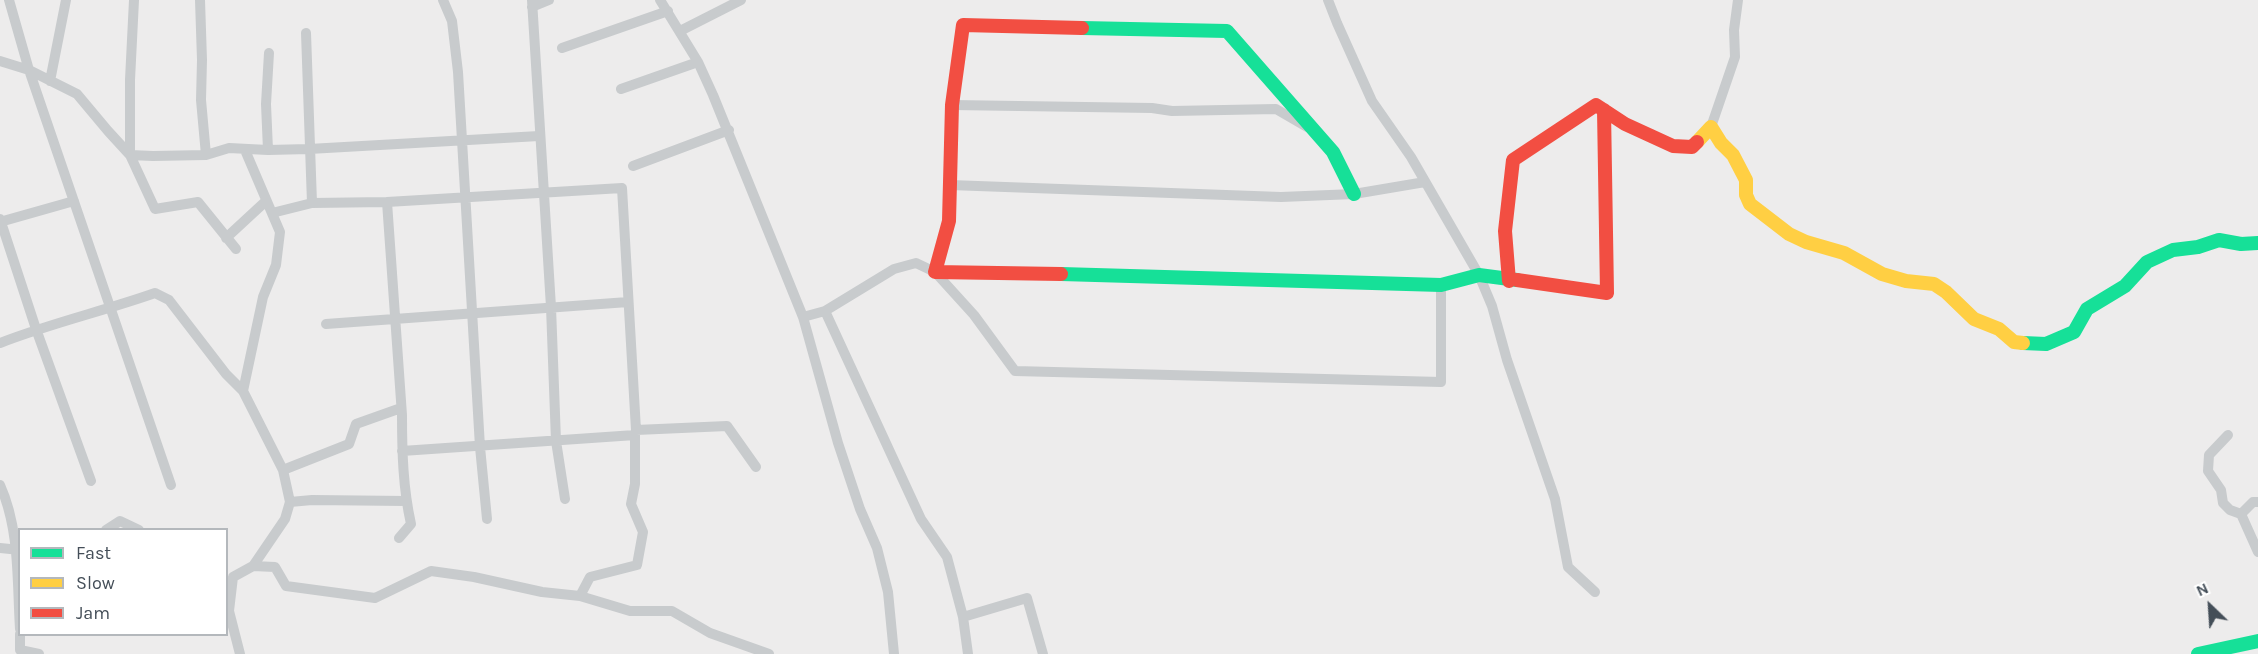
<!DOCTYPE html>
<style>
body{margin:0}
#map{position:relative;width:2258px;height:654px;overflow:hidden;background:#edecec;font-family:Karla,sans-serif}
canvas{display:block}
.legend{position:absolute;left:18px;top:528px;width:210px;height:108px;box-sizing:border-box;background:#fff;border:2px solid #b4b8bc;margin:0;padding:8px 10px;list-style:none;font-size:18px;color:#444e58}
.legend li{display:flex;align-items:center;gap:12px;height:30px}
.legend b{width:30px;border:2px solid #b4b8bc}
.north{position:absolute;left:2180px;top:576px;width:60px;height:60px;-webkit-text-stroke:4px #fff;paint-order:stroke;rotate:335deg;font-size:16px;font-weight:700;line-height:24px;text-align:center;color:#444e58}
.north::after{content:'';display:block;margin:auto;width:21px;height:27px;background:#444e58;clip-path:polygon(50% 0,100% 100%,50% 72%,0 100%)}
</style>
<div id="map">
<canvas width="2258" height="654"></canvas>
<ul class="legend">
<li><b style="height:8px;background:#16e098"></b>Fast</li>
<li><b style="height:8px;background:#ffcf43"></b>Slow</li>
<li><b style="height:8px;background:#f24e42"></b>Jam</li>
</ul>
<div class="north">N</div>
</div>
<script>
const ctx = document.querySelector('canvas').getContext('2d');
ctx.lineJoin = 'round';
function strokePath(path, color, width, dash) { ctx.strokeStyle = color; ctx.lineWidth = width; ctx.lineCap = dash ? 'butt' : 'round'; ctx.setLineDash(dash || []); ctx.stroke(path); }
strokePath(new Path2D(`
 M9,0L29,70L171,485
 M200,0L202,60L201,100L206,155
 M443,0L452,21L458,72L480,447L487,519
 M532,0L551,307L556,441L565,499
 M660,0L698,62L713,95L803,317L838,443L860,509L877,548L888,592L894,654
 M1328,0L1337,23L1372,101L1411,157L1479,275L1492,306L1507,360L1555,499L1568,567L1595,592
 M532,7L549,0
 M680,31L741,0
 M306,33L312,203
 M562,48L668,11
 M0,61L29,70L77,94L108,131L130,155L155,209L198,202L236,249
 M50,81L66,0
 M621,89L698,62
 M952,105L1152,108L1172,111L1276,109L1307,127
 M1711,127L1735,57L1734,30L1738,0
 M268,150L266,104L269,53
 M130,155L153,156L206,155L229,148L268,150L309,149L539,136
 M130,155V80L134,0
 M633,166L729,130
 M950,185L1281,197L1354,194L1425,182
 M387,202L402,415C402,452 403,488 411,524L399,538
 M272,213L312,203L387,202L622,188L636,430
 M0,219L36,329L91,481
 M0,222L74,201
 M226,238L266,201
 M825,311L921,519L947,557L963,617L968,654
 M803,317L825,311L894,269L916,263L935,272L974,315L1015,371L1441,382V285
 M326,324L628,302
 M0,343C51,323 104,311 155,293L169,300L226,374L243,391
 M2228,435L2209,455L2208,471L2221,490L2223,503L2230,510L2241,514L2258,552
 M402,451L635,435L636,430L727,426L756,467
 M283,470L349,444L356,424L401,408
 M0,485C20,529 17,582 20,629
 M290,502L312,500L406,501
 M2241,514L2253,502H2258
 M106,530L120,521L139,530
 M0,548L20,550
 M253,566L275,567L286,586L375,598L431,571L474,577L542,592L580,596L630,611H672L710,633L769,654
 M580,596L590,577L637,565L643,532L631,504L635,484V435
 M963,617L1027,598L1043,654
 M20,634V650L39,654
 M240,654L229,611L233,577L253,566L285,519L290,502L283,470L243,391L263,297L276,265L280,232L245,150`), '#c8cbcd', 10);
strokePath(new Path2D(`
 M1082,28L1227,31L1333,152L1354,194
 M1061,274L1441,285L1479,275L1517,280
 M2023,343L2046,344L2074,332L2087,309L2125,286L2147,262L2173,250L2198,247L2219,240L2241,244L2258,243
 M2198,654L2258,641`), '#16e098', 14);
strokePath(new Path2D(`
 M1697,142L1711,127L1721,143L1733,155L1746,180V195L1750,204L1789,234L1806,242L1844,253L1882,274L1906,281L1934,284L1946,292L1974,319L1999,329L2014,342L2023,343`), '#ffcf43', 14);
strokePath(new Path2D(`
 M1061,274L935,272L949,221L952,105L963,25L1082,28
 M1517,280L1607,293L1604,110
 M1509,281L1505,231L1513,160L1596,105L1625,124L1673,146L1692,147L1697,142`), '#f24e42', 14);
</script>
